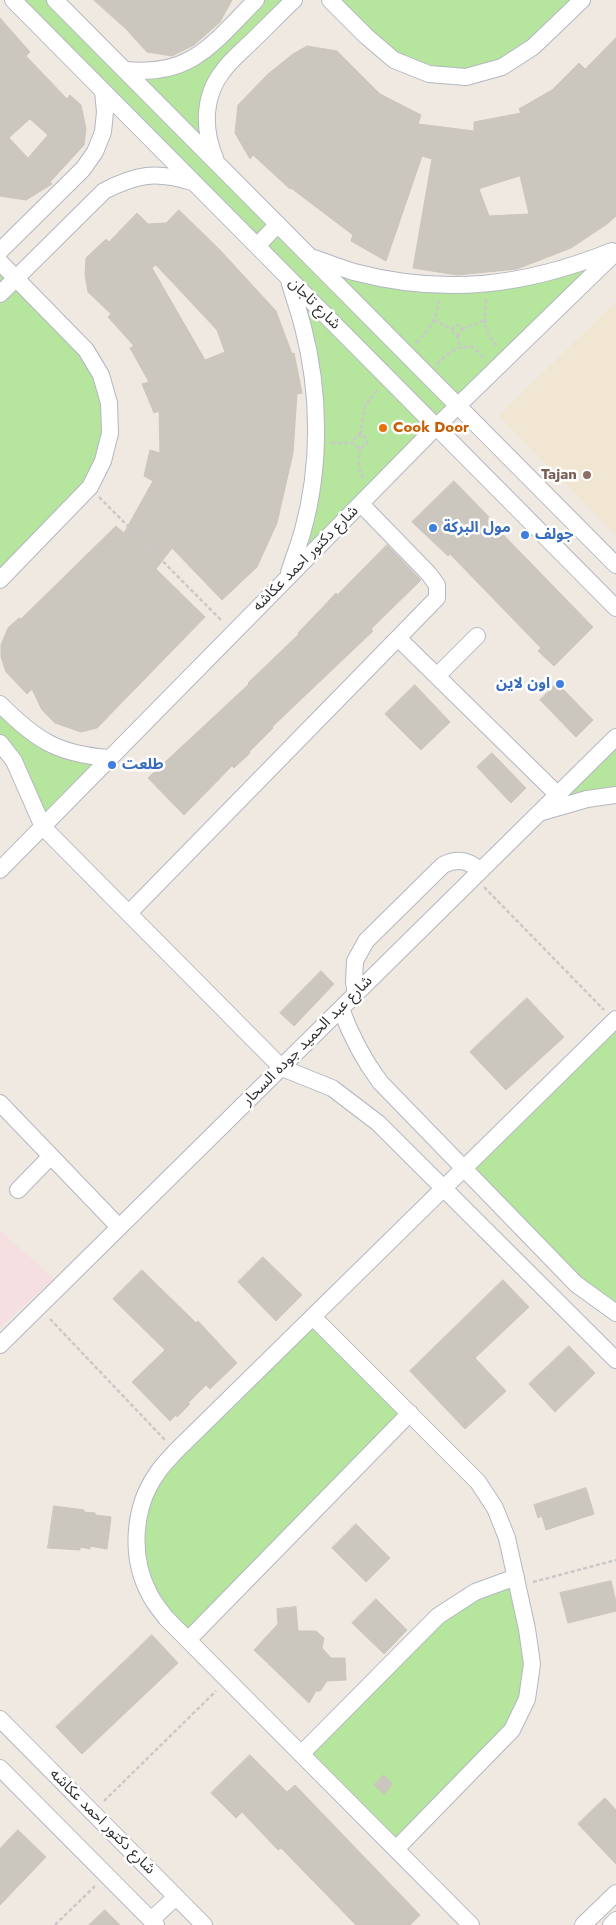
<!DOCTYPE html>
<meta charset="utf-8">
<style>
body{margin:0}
canvas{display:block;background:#efe9e1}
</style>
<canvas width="616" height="1925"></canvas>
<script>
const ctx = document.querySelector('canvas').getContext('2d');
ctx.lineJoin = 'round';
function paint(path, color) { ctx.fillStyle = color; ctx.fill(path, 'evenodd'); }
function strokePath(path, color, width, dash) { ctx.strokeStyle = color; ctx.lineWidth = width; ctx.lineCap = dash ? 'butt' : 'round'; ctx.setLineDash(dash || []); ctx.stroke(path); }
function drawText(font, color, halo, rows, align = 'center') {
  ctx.font = font + ' Jost,"Noto Sans Arabic",sans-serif'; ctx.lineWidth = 5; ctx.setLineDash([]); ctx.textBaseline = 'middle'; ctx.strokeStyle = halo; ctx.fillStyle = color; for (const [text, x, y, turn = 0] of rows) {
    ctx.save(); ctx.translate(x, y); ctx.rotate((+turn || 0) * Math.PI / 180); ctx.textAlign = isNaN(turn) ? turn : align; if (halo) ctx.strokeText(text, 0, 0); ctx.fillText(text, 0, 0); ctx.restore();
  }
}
paint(new Path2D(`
 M616,301V535L499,416Z`), '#f0e6d1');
paint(new Path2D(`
 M0,1230L54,1279L0,1327Z`), '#f5dfe0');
paint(new Path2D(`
 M13,0H55L125,70L175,67L256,0H294L213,87L209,144L310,257L353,272L486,284L616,250L287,578L316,428L288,277Z
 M330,0H582L533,47L466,77L394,60Z
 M0,262L101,375L103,461L0,580Z
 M0,704L36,737L109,758L43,827L0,743Z
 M616,738V795L540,813Z
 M616,1019V1313L464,1168Z
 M313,1317L410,1413L188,1640L149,1593L136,1533L156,1474Z
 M516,1577L532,1664L512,1730L396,1849L301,1754L438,1616Z`), '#b6e59e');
const building = new Path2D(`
 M94,0H232L220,22L194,45L172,56L147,52L126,29Z
 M0,18L30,52L26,56L67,99L70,95L81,105L86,129L84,145L50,182L52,184L26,200L0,196ZM30,119L48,135L28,158L9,138Z
 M616,38V216L607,224L571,248L517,269L457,275L413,268L432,159L422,156L386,261L351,241L353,235L291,188L290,189L253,155L250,159L235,133L238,105L268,74L293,54L307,46L337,51L380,94L421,115L418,124L474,131V122L521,113L519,109L552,90L579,63L585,69ZM520,176L529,214L489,216L479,189Z
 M179,210L220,250L276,311L292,354L294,353L302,393L297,394L293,453L277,523L257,567L222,600L172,548L156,569L205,617L97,728L81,732L55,723L42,710L32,689L27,694L6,672L1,657V645L8,628L19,618L21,619L116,526L124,533L153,481L144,476L150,450L160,453L159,411L154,413L142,384L149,382L130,348L134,346L108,317L111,314L88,292L85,275L86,258L106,239L109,242L137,213L148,224L166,223ZM156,265L217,330L225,352L205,360L152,268Z
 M454,481L489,517L487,518L593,627L554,666L538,651L541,648L450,554L448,556L412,522Z
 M387,545L421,580L371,629L373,631L272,727L273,728L249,752L250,753L234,768L232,766L184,815L148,778L249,684L248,683L299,634L298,633L322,608L336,593L337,595Z
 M557,683L593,720L576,737L540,700Z
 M415,685L450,722L421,750L385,714Z
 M492,753L526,788L511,803L477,767Z
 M321,971L334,984L294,1026L280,1013Z
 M527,998L564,1037L506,1090L470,1052Z
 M263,1257L302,1295L276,1321L238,1282Z
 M142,1270L196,1323L198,1321L237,1363L210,1389L206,1385L188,1403L190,1404L177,1417L176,1415L170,1421L132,1382L165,1350L113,1299Z
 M503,1280L529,1307L475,1358L506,1391L465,1429L410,1371Z
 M569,1346L595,1373L555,1412L529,1384Z
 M586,1488L594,1514L546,1530L542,1516L538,1518L534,1505Z
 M54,1506L84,1510V1512L95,1513V1515L111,1517L107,1549L90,1546V1549L80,1547V1550L48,1548Z
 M356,1524L390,1558L366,1582L332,1548Z
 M611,1581L616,1602V1611L568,1623L560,1593Z
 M376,1599L407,1630L384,1654L352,1623Z
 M296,1607L298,1631H316L324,1638L322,1648L331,1658H345L346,1680L327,1681L320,1691H316L309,1703L254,1650L278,1624L277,1609Z
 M152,1635L178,1663L82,1754L56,1727Z
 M250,1755L287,1792L295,1785L420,1915L410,1925H356L281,1848L278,1850L242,1812L236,1818L211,1793Z
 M384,1775L393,1784L384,1794L374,1785Z
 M605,1798L616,1810V1864L578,1824Z
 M18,1830L46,1857L0,1905V1849Z
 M105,1910L120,1925H89Z`);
paint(building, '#cbc7bf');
strokePath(building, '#cbc5ba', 1);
const minor = new Path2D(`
 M13,0L616,608
 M55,0L616,565
 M330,0L366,36L394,60L429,74L466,77L502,67L533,47L582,0
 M125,70C192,77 213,43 256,0
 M215,158C203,129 203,96 223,71C230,61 241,52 250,43C265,29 279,14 294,0
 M257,246L278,224
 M0,251L83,169L95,152L103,132L105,112L103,91
 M314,258C328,263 341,268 354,272C445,296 525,286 612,251
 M0,262L86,350L101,375L109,403L110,433L103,461L90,487L0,580
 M0,294L104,191C137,174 156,171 192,182
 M289,573C293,559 299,545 303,530C321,465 320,392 303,327C299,311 293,295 289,280
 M398,638L558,795
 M437,676L477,636
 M0,704C36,740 57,754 109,758
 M0,743L14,761L43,827L282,1068L332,1088L378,1123L616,1360
 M542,812L587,799L616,795
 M0,870L436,427L616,252
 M129,913L437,598V585L429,574L361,504
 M356,994L354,983L355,961L366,941L443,865C457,858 469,860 480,871
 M341,1009C351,1036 363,1059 380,1082L576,1284L616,1313
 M0,1103L119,1227
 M18,1190L51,1156
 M313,1317L478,1482L495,1508L507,1538L527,1629L532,1664L527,1699L512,1730L396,1849
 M0,1345L616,737
 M188,1640L410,1413
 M0,1719L204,1925
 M301,1754L438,1616L475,1592L516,1577
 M0,1768L156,1925
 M151,1920L176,1897
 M471,1925L166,1618C160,1610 153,1602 149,1593C130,1557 133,1508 156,1475C161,1466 169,1459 176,1451L616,1019
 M583,1925L616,1893
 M611,1925L616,1920`);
strokePath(minor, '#b4b7c1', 18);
strokePath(new Path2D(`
 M486,299C484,320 483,332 498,347
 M434,320L452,329
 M452 330a5 5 0 1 1 10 0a5 5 0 1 1-10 0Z
 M462,329L485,320
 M457,335L460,347
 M416,343C430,328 437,320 439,299
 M437,364C450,352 454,346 473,347L485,359
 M360,435L365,406L378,389
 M331,443H353L360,449L367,443V439L362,435H356L353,443
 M360,449C359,460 357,470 364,479
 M99,497L222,621
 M484,887L604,1010
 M50,1319L165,1440
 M533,1582L616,1560
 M104,1801L216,1691
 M55,1925L95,1886`), '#c9c9c9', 2.5, [4, 2.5]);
strokePath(minor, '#fff', 16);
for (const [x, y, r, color] of [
 [383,428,5,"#e8710a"],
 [587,475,5,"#8d6e63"],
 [433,528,5,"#3f7fe0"],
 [525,535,5,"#3f7fe0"],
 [560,684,5,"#3f7fe0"],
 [112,765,5,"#3f7fe0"]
]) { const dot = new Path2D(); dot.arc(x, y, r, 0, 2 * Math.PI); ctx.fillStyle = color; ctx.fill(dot); strokePath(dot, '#fff', 2); }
drawText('15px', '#2e2e2e', '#fff', [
 ["شارع تاجان",314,304,45],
 ["شارع دكتور احمد عكاشه",306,559,-45],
 ["شارع عبد الحميد جوده السحار",308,1041,-45],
 ["شارع دكتور احمد عكاشه",102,1822,45]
]);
drawText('bold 15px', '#c56008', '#fff', [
 ["Cook Door",393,428]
], 'left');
drawText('bold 15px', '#785e54', '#fff', [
 ["Tajan",577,475]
], 'right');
drawText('bold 15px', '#366cbe', '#fff', [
 ["مول البركة",443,528],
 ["جولف",535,535],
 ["اون لاين",550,684,"right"],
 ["طلعت",122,765]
], 'left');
</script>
